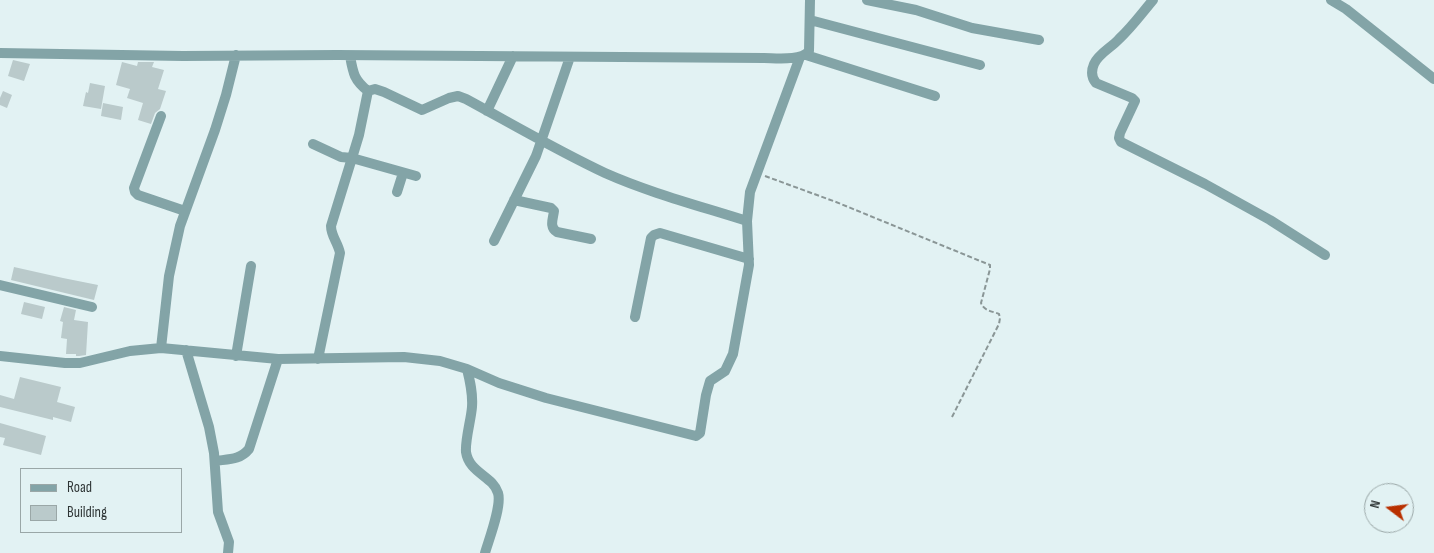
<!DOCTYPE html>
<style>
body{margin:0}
#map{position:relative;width:1434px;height:553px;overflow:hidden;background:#e2f2f3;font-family:"Sofia Sans Condensed",sans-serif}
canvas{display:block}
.legend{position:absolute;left:20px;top:468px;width:162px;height:65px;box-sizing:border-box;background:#e2f2f3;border:1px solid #9aa7a7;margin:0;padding:6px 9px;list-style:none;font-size:15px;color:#2f3636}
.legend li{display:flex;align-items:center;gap:10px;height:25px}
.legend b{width:25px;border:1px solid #9aa7a7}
.north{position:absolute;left:1364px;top:483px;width:50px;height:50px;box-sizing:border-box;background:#e2f2f3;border:1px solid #9aa7a7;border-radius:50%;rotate:285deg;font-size:14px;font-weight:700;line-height:20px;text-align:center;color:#2f3636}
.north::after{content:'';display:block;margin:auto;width:18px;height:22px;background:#b93000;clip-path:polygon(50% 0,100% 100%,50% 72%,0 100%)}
</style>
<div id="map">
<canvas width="1434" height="553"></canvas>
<ul class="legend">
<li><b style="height:6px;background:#83a4a7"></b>Road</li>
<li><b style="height:14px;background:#bacacb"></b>Building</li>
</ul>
<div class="north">N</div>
</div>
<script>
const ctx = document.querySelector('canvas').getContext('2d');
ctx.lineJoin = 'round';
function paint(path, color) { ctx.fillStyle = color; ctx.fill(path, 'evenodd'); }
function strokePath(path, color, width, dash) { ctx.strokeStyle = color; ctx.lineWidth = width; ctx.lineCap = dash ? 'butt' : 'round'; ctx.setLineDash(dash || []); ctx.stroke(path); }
paint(new Path2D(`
 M13,60L30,64L24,81L8,76Z
 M122,62L137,66L138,62H154L152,67L164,70L158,89L166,91L160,109L155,113L151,124L138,120L143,103L127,98L130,89L116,85Z
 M90,83L105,86L101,109L83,106L86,92L88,93Z
 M3,91L12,95L7,108L0,105V98Z
 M103,103L123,107L121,120L101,116Z
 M14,267L63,278L98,285L94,300L11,280Z
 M24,302L45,307L42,319L21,314Z
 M64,307L76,310L74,320L88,322L86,355L79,356H76V354H66L67,339L61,338L63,322L60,321Z
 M20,377L61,387L57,402L75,407L71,422L53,417V420L0,407V395L14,399Z
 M0,423L46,436L41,455L3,445L5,438L0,437Z`), '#bacacb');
strokePath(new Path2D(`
 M765,176L836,202L990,265V269L981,303C984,311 992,311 999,314L1000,318L999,324L951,419`), '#8a9696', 2, [5, 2.5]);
strokePath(new Path2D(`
 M867,0L916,10L972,28L1039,40
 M1153,0C1142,13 1132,27 1119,39C1111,48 1099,53 1094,64C1091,71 1091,77 1096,83L1132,98L1135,101L1120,133L1119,138L1121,142L1205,184L1270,220L1325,255
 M1331,0L1346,9L1434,79
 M810,20L980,65
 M0,53L183,56L337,55L764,58C776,58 801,61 809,51L810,0
 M806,55L935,96
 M350,56C353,73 354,80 368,91
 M487,111L513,56
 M161,116L134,188L135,192L138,195L185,211
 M313,144L341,157L352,158L359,135L368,91L375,89L384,92L422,110L449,98L458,96L466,99C512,124 558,151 605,173C650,193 700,206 747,221
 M397,192L403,173
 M514,200L551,208L554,211C553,219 549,227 557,232L591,239
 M494,241L536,156L570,57
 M0,285L92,307
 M635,317L651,238L654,235L660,233L749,259
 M161,348L169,276L180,226L215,130L226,95L236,55
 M186,350L209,427L214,453L218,512L229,542L228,553
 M0,356L65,363H80L130,351L161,348L278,359L404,357L440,361L467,369L499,383L546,398L696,436L700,433L706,395L710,381L725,371L733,354L749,265L747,221L750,192L800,57
 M236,356L251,266
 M318,359L340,253C338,243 331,236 331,226L352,158L416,176
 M467,369C470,381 473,393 472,407C471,420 465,440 466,452C469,473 493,476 498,493C502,506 489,539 485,553
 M215,461C229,459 240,460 249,449L278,359`), '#83a4a7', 10);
</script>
